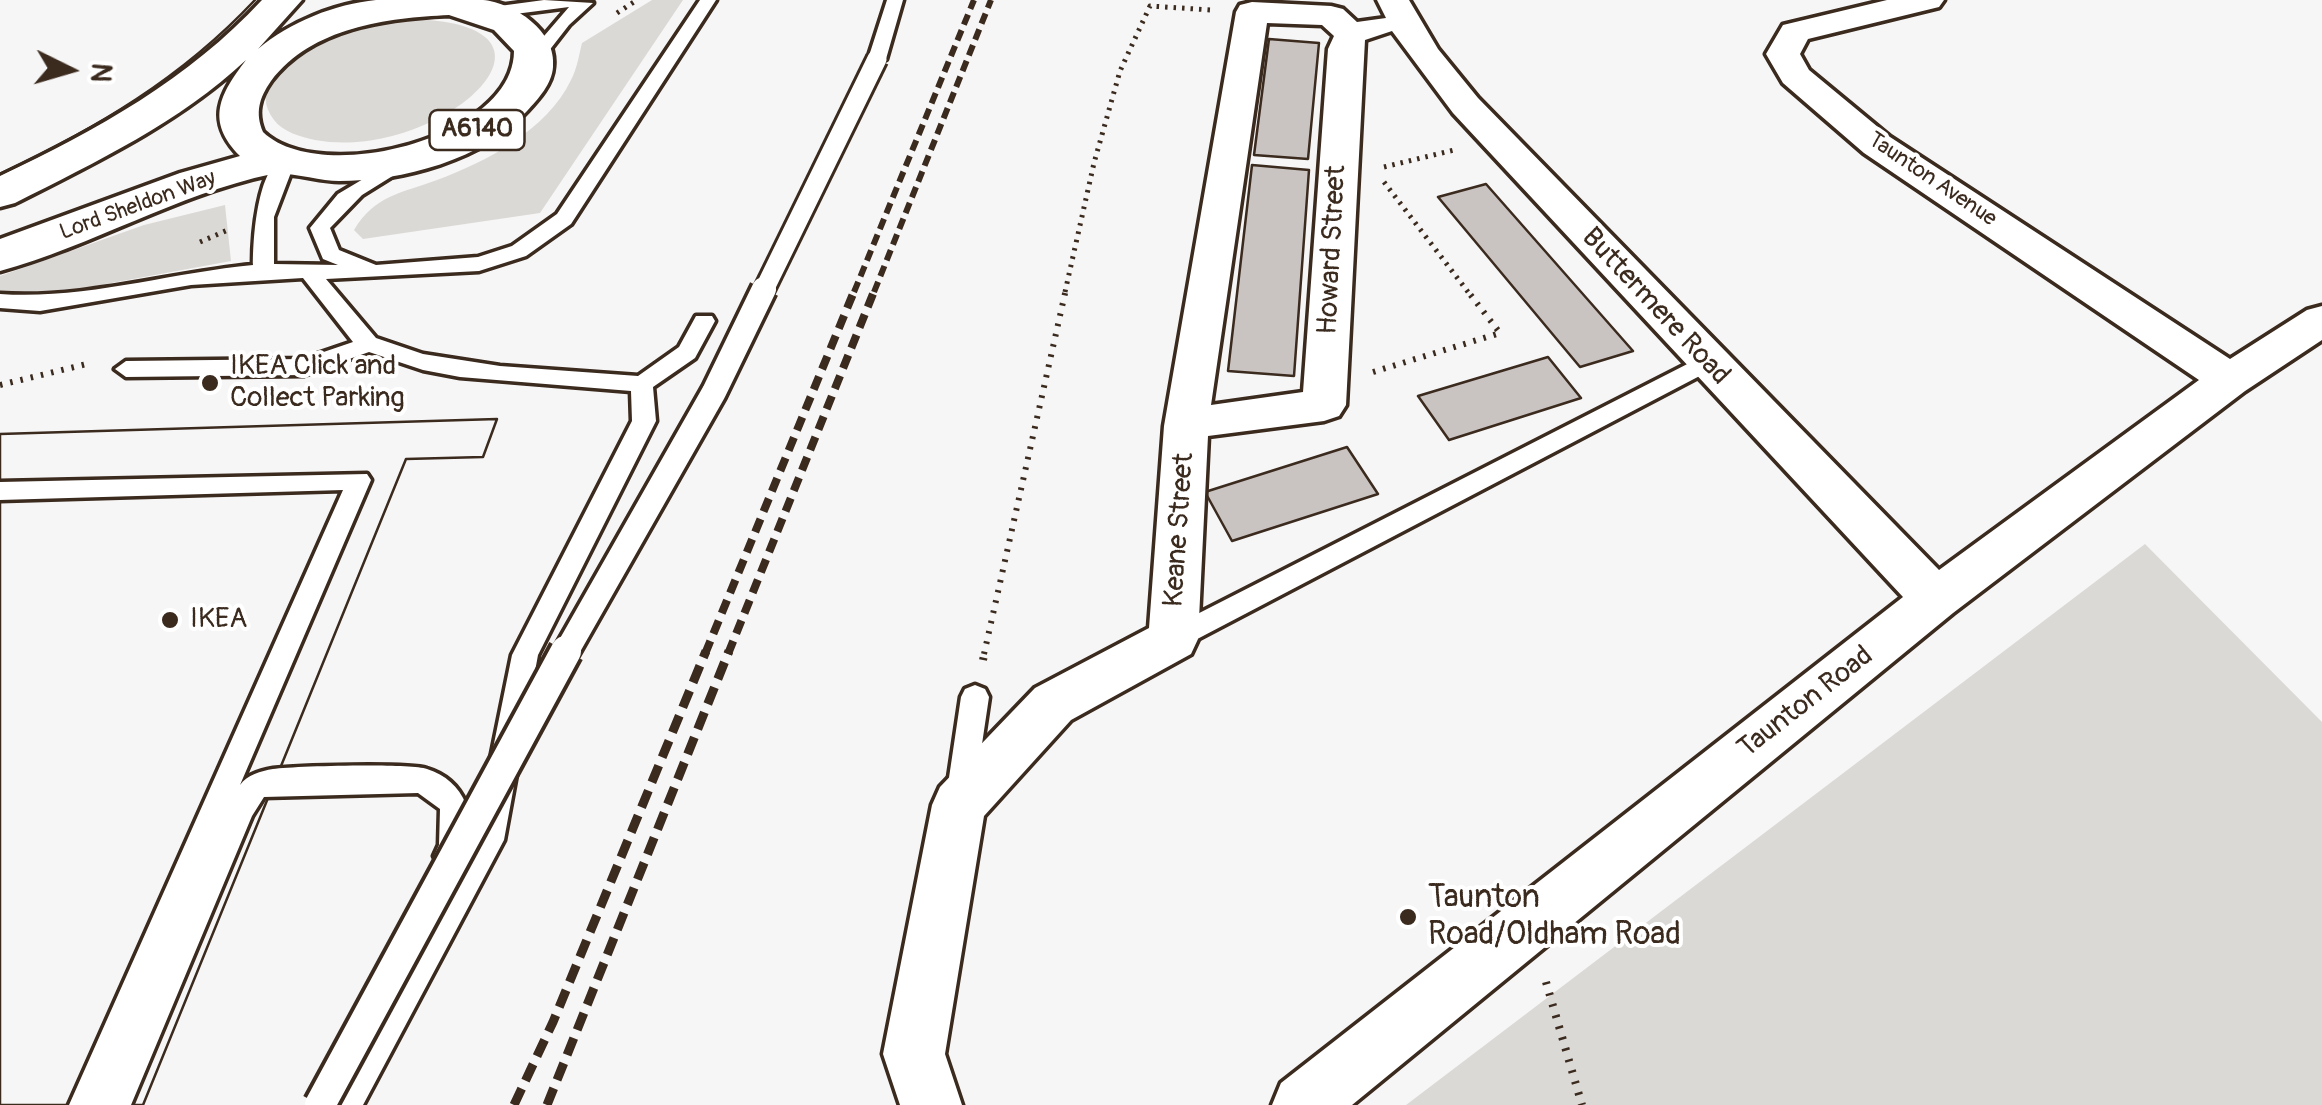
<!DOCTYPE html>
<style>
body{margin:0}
#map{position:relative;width:2322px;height:1105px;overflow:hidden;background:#f7f6f6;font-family:Pangolin,sans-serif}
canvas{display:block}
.north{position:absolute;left:20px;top:20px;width:100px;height:100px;-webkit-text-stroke:8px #fff;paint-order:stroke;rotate:95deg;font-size:28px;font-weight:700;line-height:40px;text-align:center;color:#3b2a1e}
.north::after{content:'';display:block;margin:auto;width:35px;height:45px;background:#3b2a1e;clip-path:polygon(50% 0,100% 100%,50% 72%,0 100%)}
</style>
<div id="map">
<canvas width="2322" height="1105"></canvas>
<div class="north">N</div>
</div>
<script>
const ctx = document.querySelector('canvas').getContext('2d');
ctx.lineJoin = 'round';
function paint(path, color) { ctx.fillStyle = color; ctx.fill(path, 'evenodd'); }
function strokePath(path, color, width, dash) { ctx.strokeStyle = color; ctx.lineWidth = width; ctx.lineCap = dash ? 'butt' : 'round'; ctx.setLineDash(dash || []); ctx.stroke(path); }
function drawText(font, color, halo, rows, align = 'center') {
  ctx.font = font + ' Pangolin,sans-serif'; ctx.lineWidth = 8; ctx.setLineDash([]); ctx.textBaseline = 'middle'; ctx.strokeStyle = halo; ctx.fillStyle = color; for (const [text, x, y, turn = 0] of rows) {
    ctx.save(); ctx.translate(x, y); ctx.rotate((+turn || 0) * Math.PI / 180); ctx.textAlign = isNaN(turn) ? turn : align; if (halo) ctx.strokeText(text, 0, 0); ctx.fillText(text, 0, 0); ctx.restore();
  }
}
paint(new Path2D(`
 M652,0H683L540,213L363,239L354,230C375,195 402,193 437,180C486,162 547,130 571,80C577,69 579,55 582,43Z
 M406,19C597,21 440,163 315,140C301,137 283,132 274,120C231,62 371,24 406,19Z
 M225,205L231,261L41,296L13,297L0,293V276L144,225Z
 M2145,544L2322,722V1105H1406Z`), '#dbd9d6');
const building = new Path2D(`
 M1269,39L1319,43L1308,159L1254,155Z
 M1252,165L1309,170L1294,376L1228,371Z
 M1486,184L1633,351L1580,367L1438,197Z
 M1548,357L1581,398L1449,440L1418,396Z
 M497,419L483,457L406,459L143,1105H0V434Z
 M497,419L483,457L406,459L143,1105H0V434Z
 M1347,447L1378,494L1232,541L1205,492Z`);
paint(building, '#c9c3c1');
strokePath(building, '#3b2a1e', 2.5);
const service = new Path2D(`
 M544,0L593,3L569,25L541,61L535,62L526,57L569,7L492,17L483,12L492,7Z
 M700,0H716L571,224L526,256L479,271L326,279L376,338L423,354L500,366L638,376L679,347L696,316H712L715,321L695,358L653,387L656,421L538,655L504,840L363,1105H328L459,866L449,870L439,866L434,856L439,845L440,809L418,793L264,797L252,816L131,1105H69L343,490L0,500V482L367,474L371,480L240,785C247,775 261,771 273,769C295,766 409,763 427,769C464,780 480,820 465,855L475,837L512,655L632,421L631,391L460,377L423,370L369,352L304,375L126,377L115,369L126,361L303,359L353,342L303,278L191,285L40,311L0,308V294C83,300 169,273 253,265C253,239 257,167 285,156L295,162L274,217V264L338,265L323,259L310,228L338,194L400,157L410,163L407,167L362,195L330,228L339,250L376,265L478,257L512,246L557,214Z
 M887,0H903L886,59L877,64L868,59Z
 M1705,355L1716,363L1713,369L1182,647L1173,650L1164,647L1160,639L1164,631Z
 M975,685L985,689L989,697L975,791L971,800L961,804L951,800L947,791L961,697L965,689Z`);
const minor = new Path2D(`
 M1377,0H1409L1438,49L1478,98L1939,570L2199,380L1864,153L1783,83L1766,54L1783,25L1887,0H1944L1939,7L1808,39L1800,54L1809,70L1890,137L2230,359L2307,310L2322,306V340L2245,391L1953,613L1352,1105H1272L1281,1083L1903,597L1453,113L1392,31L1365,40L1346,405L1339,416L1324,421L1208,436L1198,639L1191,654L1071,720L984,816L945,1054L962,1105H900L883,1054L932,805L940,787L1035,688L1149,628L1164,426L1236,12L1240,5L1252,2L1331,6L1343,9L1357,22L1386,18ZM1267,23L1322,25L1334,36L1328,49L1303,392L1211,405Z`);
const trunk = new Path2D(`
 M262,0H302L258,49C290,22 335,4 376,0C409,0 449,0 483,0C514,3 557,31 553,67C552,84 538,99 527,111C484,160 401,181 339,181C320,181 288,171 272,174C177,194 92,246 0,271V239L180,173L240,156C205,121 220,94 246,60C180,122 96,162 15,203L0,207V176C97,130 189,79 262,0ZM449,15L494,30L514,51C514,138 320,187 263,132C255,113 259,98 271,81C312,27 387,18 449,15Z`);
strokePath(service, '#3b2a1e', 7);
strokePath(minor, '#3b2a1e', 7);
strokePath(trunk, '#3b2a1e', 7);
strokePath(new Path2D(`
 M617,13L637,0
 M1384,167L1454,150
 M1384,182L1468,292
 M200,242L230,229
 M1065,292L1094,163L1120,71L1150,6L1211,10`), '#3b2a1e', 5, [2.5, 6]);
strokePath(new Path2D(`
 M1373,372L1500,333L1466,289
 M0,385L91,363
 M984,654L1066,289`), '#3b2a1e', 6, [2.5, 8]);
strokePath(new Path2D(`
 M983,660L985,651
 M1546,982L1582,1105`), '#3b2a1e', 8, [2.5, 9]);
paint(service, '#fff');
paint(minor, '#fff');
paint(trunk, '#fff');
strokePath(new Path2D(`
 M0,174C96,129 182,78 255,0`), '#3b2a1e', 2.5);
strokePath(new Path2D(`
 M854,292L974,0
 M874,292L991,0`), '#3b2a1e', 6, [11, 6]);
strokePath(new Path2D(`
 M705,654L855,289
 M728,654L875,289`), '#3b2a1e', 8, [14, 8]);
strokePath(new Path2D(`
 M514,1105L553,1022L706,651
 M547,1105L729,651`), '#3b2a1e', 9, [18, 9]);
const serviceBridgeFar2 = new Path2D(`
 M763,292L877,59`);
const serviceBridgeFar1 = new Path2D(`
 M565,654L714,392L764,289`);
const serviceBridge = new Path2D(`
 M320,1105L566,651`);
strokePath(serviceBridgeFar2, '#3b2a1e', 25, []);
strokePath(serviceBridgeFar1, '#3b2a1e', 31, []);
strokePath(serviceBridge, '#3b2a1e', 38, []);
strokePath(serviceBridgeFar2, '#fff', 19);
strokePath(serviceBridgeFar1, '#fff', 24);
strokePath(serviceBridge, '#fff', 30);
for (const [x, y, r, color] of [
 [210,383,10,"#3b2a1e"],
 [170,620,10,"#3b2a1e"],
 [1408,917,10,"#3b2a1e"]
]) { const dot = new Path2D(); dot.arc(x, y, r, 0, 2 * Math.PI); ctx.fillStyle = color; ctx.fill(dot); strokePath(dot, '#fff', 4); }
drawText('22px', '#3b2a1e', '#fff', [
 ["Taunton Avenue",1932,180,34],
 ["Lord Sheldon Way",138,206,-20]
]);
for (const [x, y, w] of [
 [477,130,95]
]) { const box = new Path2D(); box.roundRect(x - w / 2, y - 20, w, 40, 8); ctx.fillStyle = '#fff'; ctx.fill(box); strokePath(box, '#3b2a1e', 2.5); }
drawText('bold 25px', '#3b2a1e', null, [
 ["A6140",477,130]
]);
drawText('28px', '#3b2a1e', '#fff', [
 ["Howard Street",1333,250,-87],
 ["Buttermere Road",1655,307,47],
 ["Keane Street",1180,530,-86],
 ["Taunton Road",1806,703,-38]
]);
drawText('28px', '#3b2a1e', '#fff', [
 ["IKEA Click and",230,367],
 ["Collect Parking",230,399],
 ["IKEA",190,620]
], 'left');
drawText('32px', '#3b2a1e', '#fff', [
 ["Taunton",1428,899],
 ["Road/Oldham Road",1428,936]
], 'left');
</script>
